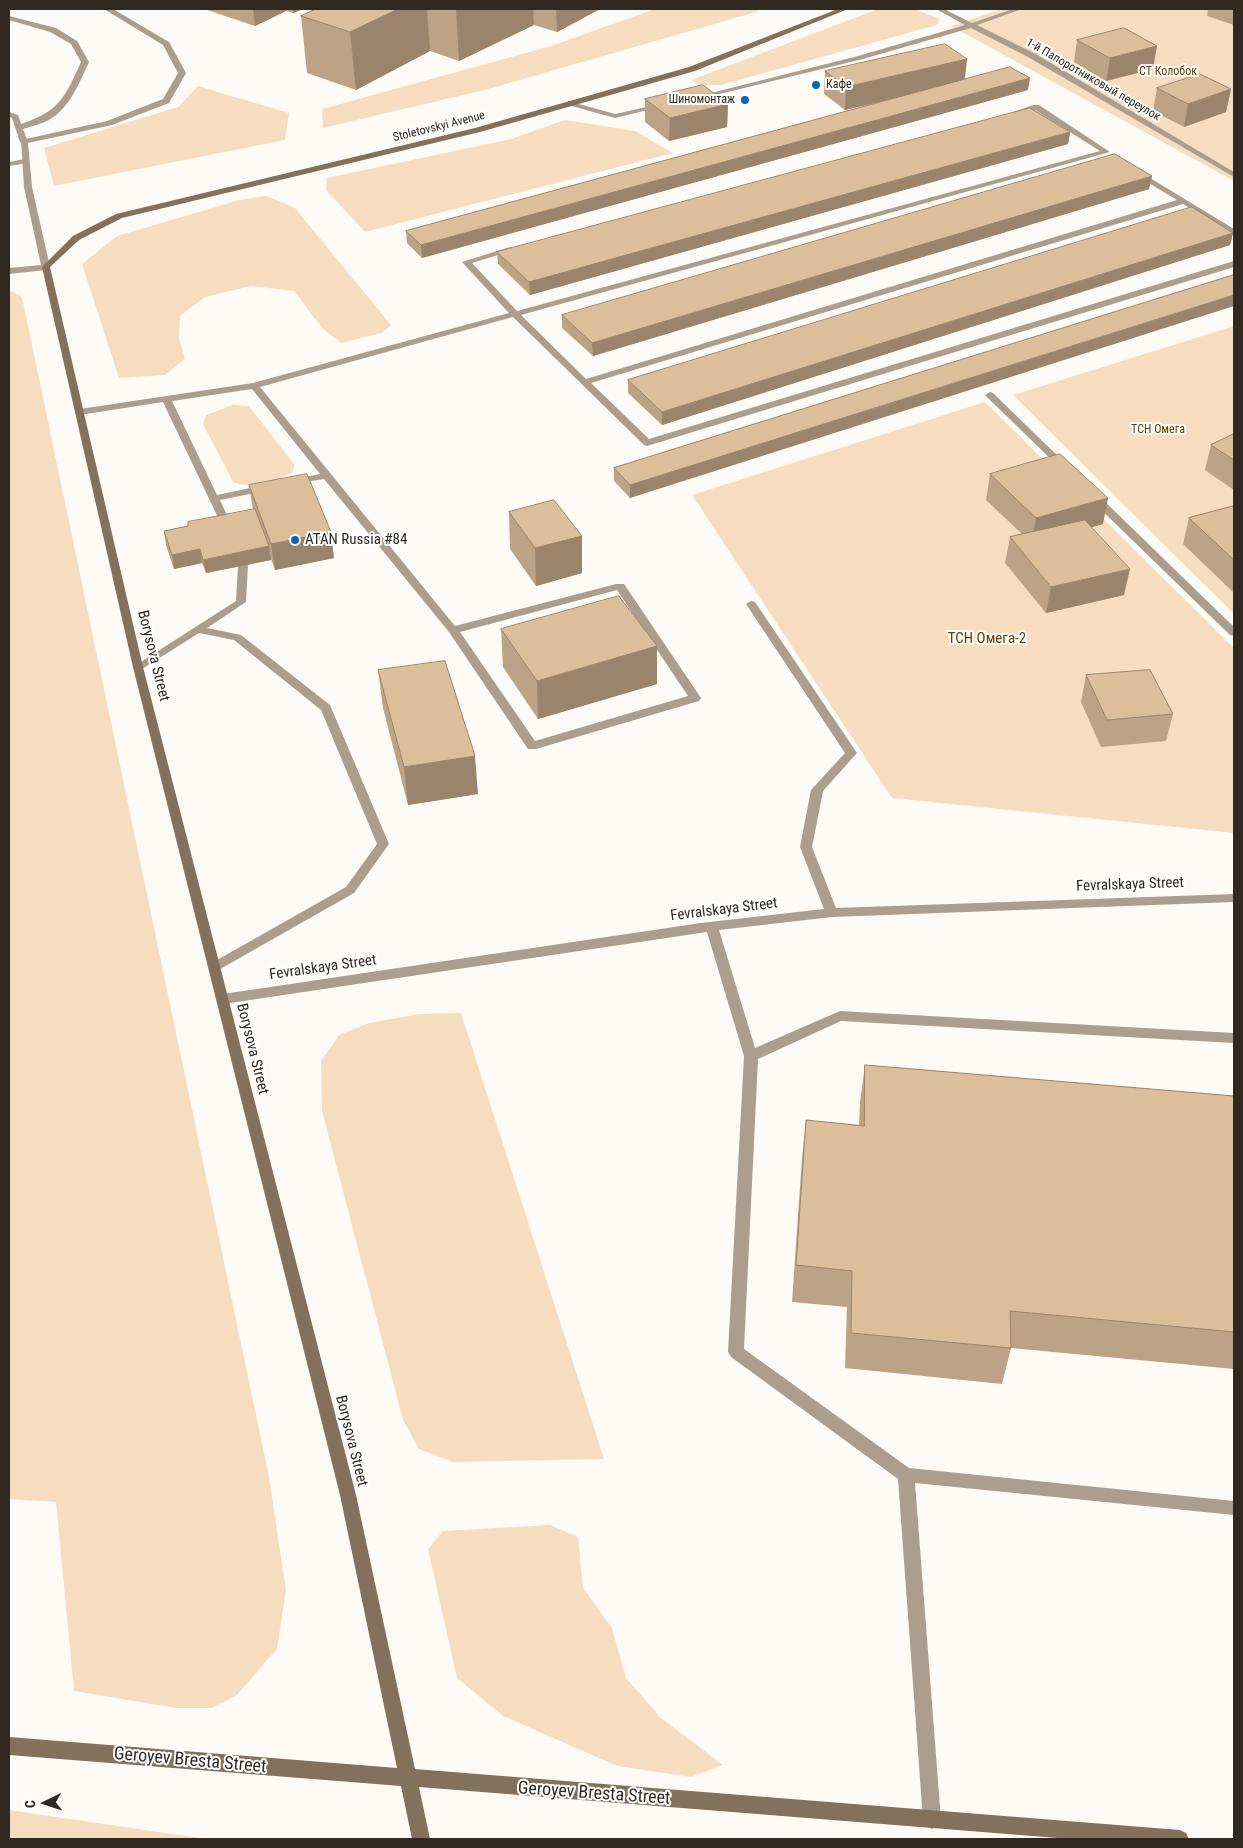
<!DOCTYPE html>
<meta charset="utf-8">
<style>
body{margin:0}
#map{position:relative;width:1243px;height:1848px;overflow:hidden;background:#fefaf5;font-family:"Roboto Condensed",sans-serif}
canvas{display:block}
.frame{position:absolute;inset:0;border:10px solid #312920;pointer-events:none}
.north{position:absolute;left:20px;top:1778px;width:50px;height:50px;-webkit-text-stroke:4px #fff;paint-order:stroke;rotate:266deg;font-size:14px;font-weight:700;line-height:20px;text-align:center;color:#312920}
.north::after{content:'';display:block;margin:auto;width:18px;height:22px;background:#312920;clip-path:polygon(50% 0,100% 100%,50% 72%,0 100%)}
</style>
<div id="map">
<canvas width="1243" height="1848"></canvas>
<div class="frame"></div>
<div class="north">С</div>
</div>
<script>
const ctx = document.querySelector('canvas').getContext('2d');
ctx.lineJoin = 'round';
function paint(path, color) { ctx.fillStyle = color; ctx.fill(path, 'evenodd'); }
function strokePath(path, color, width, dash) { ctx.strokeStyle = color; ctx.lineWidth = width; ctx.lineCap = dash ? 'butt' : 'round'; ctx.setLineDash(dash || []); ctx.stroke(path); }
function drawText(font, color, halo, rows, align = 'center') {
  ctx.font = font + ' "Roboto Condensed",sans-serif'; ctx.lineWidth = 4; ctx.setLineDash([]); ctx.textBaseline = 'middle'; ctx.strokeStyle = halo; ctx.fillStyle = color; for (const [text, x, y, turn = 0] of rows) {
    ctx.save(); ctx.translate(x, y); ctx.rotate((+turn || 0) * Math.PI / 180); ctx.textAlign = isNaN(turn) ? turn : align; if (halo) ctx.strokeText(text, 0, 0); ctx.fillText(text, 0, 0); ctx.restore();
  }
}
paint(new Path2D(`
 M655,9H760L756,12L489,89L323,128L322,109L551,46Z
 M878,9H915L940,19L937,25L721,85H700L691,80Z
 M1002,9H1234V181L951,26Z
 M198,86L289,113L285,140L54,186L44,148L178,107Z
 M565,120L635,131L673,153L365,232L326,190L327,178L511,139Z
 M267,196L295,208L391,325L382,333L341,343L322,328L294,291L251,286L205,297L180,316L179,338L185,359L165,375L119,378L82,264L117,236L239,200Z
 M9,290L22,297L269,1477L286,1590L277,1649L237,1695L212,1708H176L74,1691L56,1502L9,1499Z
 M1234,326V614L1013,395Z
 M985,402L1234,648V833L892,798L692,495Z
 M232,405L249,406L294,464L293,472C276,482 251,490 233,482L203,424L206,415Z
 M461,1013L604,1459L453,1462L419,1449L403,1420L322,1111L321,1061L339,1035L369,1023L420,1014Z
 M550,1525L578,1537L583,1588L612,1628L626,1678L661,1718L723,1765L691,1777L617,1766L503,1716L457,1678L428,1549L443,1531Z
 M9,1810L206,1839H9Z`), '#f7ddc0');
paint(new Path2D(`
 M936,9H944L972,23L1013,9H1022L977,25L1034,53L1234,172V177L1028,57L971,28L863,59L699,99L695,97L858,56L965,25Z
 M9,16L56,28L77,41L89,62C79,83 70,108 49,120C41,124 32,126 23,129L28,142L24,144L20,142L12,118L9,117V112L18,115L21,124C60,111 65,97 81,62L71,44L50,32L9,20Z
 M568,101L615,114L660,104L664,106L615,118L568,105Z
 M1033,105H1039L1110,152L521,315L586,379L1177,200L1134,174L1133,172L1137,170L1234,229V234H1231L1183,204L591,383L649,439L1234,261V267L647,446L644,445L513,317L260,387L455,626L616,584H624L701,698L699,701L536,749H528L449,632L324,479L291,484V480L320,474L252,389L172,401L217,495L265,485L270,488L265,491L220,500L233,528L228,531L223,528L163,402L80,415L75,412L80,409L253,383L509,313L462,262L510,247L517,249L472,263L517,311L1100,151L1035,110L1015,115L1011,113ZM617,590L688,696L535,741L460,632Z
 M25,159H28V163L9,166V162Z
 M990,392L993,393L1067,465V469H1061L987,397L985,395Z
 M1094,494L1098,495L1234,627V636L1230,635L1090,499L1089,497Z
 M243,562L248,565L246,602L207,628L241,635L330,705L389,844L354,893L215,972L210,970L209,967L210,964L346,887L377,844L321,710L234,640L199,633L142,669H134L133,667L236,601L238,565Z
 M751,601L755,602L857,753L823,791L812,847L836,908L1234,894V902L832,917L719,930L755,1048L840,1011L1234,1033V1043L841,1021L758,1059L744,1349L909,1468L1234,1501V1515L915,1483L941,1820L938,1826L932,1829L926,1826L923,1820L898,1479L731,1357L728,1352L744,1056L707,932L223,1004L218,1002L217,999L218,996L223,994L701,923L824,909L800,847L811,790L845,753L746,604Z`), '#ab9e8f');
paint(new Path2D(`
 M104,9H113L169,42L186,73L169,103L112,125L28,143L32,187L50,267L46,270L9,274V268L41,265L24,187L21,140L107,121L163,99L178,73L163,45Z`), '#ab9e8f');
paint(new Path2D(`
 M838,9H848L695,71L480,132L122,218L79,240L50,267L143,667L356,1495L415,1769L1180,1830L1186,1833L1189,1839H1070L419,1787L430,1839H412L401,1786L9,1755V1737L397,1768L340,1495L133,667L42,267L73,236L116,214L475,128L689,67Z`), '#84715c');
paint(new Path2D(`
 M204,9H303L293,13L286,11L255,26Z
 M316,9H600L557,32L534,25L459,61L430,51L356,90L307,73L301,16Z
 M1208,9H1234V25L1207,16Z
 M1077,40L1153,69L1106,81L1074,62Z
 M967,59L965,79L1028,90L422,258L407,243L406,231L893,99L845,110L824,94L825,71Z
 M1157,88L1231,89L1226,112L1184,127L1153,111Z
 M645,99L728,104L727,127L669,141L645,122Z
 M1070,132L1068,144L530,295L498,264L497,252Z
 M1152,176L1149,189L593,356L562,328V315Z
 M1233,233L1230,245L662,425L628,393V380Z
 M1234,275L630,498L614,481V468Z
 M1234,434V490L1205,470L1211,445Z
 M990,474L1103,524L1092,527L1124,595L1046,613L1005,563L1010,537L1022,534L986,500Z
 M249,485L334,558L275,570L271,559V560L206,573L202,563L174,569L166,545L164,531L188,526L253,510Z
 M1234,506V593L1183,544L1189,518Z
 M509,512L582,536V573L536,586L510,549Z
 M501,629L657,646V684L538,719L503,667Z
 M378,670L478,794L408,805L383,708Z
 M1086,675L1173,714L1166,741L1101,747L1081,702Z
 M865,1065L1234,1096V1369L1011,1348L1002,1384L845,1368L847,1307L792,1302L802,1158L806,1120L859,1125L860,1102Z`), '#bda385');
paint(new Path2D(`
 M253,9H286V11L255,26Z
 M293,9H303L293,13Z
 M398,9H427L430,51L356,90L350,32Z
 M456,9H533L534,25L459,61Z
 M556,9H600L557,32Z
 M1157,46L1153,69L1106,81L1110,58Z
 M967,59L964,82L845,110L846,87Z
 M1030,78L1028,90L422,258L421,245Z
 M1231,89L1226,112L1184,127L1188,104Z
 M728,104L727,127L669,141L670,118Z
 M1070,132L1068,144L530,295L529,282Z
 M1152,176L1149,189L593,356L592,343Z
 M1233,233L1230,245L662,425V412Z
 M1234,295V306L630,498V485Z
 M1108,498L1103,524L1032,544L1036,518Z
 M331,532L334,558L275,570L271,544Z
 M582,536V573L536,586L535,548Z
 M269,546L271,560L206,573L203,560Z
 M200,549L202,563L174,569L172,555Z
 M1130,569L1124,595L1046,613L1051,587Z
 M657,646V684L538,719L537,681Z
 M475,756L478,794L408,805L404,767Z`), '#9a856c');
const building = new Path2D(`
 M316,9H398L350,32L301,16Z
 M1124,28L1157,46L1110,58L1077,40Z
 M945,44L967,59L846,87L825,71Z
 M1010,67L1030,78L421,245L406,231Z
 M1200,74L1231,89L1188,104L1157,88Z
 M703,85L728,104L670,118L645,99Z
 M1030,108L1070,132L529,282L497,252Z
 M1115,154L1152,176L592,343L562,315Z
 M1192,207L1233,233L662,412L628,380Z
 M1234,275V295L630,485L614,468Z
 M1234,434V460L1211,445Z
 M1060,454L1108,498L1036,518L990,474Z
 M307,474L331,532L271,544L249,485Z
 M554,500L582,536L535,548L509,512Z
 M1234,506V560L1189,518Z
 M255,509L269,546L203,560L200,549L172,555L164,531L188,526V522Z
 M1085,520L1130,569L1051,587L1010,537Z
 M619,596L657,646L537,681L501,629Z
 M445,661L475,756L404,767L378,670Z
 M1150,670L1173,714L1107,720L1086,675Z
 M865,1065L1234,1096V1332L1010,1311L1011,1348L851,1333L852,1271L796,1265L806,1120L864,1126Z`);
paint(building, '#dcbe9b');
strokePath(building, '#9a856c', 1);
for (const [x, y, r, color] of [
 [816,85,5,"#0a65b2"],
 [745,100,5,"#0a65b2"],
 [295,540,5,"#0a65b2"]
]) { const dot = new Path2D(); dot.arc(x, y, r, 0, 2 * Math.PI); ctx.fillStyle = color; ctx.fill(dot); strokePath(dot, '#fff', 2); }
drawText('12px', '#674000', '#fff', [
 ["СТ Колобок",1168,72],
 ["ТСН Омега",1158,430]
]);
drawText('12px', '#312920', '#fff', [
 ["1-й Папоротниковый переулок",1093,80,30],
 ["Stoletovskyi Avenue",439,127,-14]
]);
drawText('12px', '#312920', '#fff', [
 ["Кафе",826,85],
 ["Шиномонтаж",735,100,"right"]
], 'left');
drawText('15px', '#312920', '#fff', [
 ["ATAN Russia #84",305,540]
], 'left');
drawText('15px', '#674000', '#fff', [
 ["ТСН Омега-2",987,639]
]);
drawText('15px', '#312920', '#fff', [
 ["Borysova Street",153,656,76],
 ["Fevralskaya Street",1130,885,-2],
 ["Fevralskaya Street",724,910,-7],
 ["Fevralskaya Street",323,968,-8],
 ["Borysova Street",252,1049,76],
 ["Borysova Street",351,1441,76]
]);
drawText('18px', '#312920', '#fff', [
 ["Geroyev Bresta Street",190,1761,5],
 ["Geroyev Bresta Street",594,1794,4]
]);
</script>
